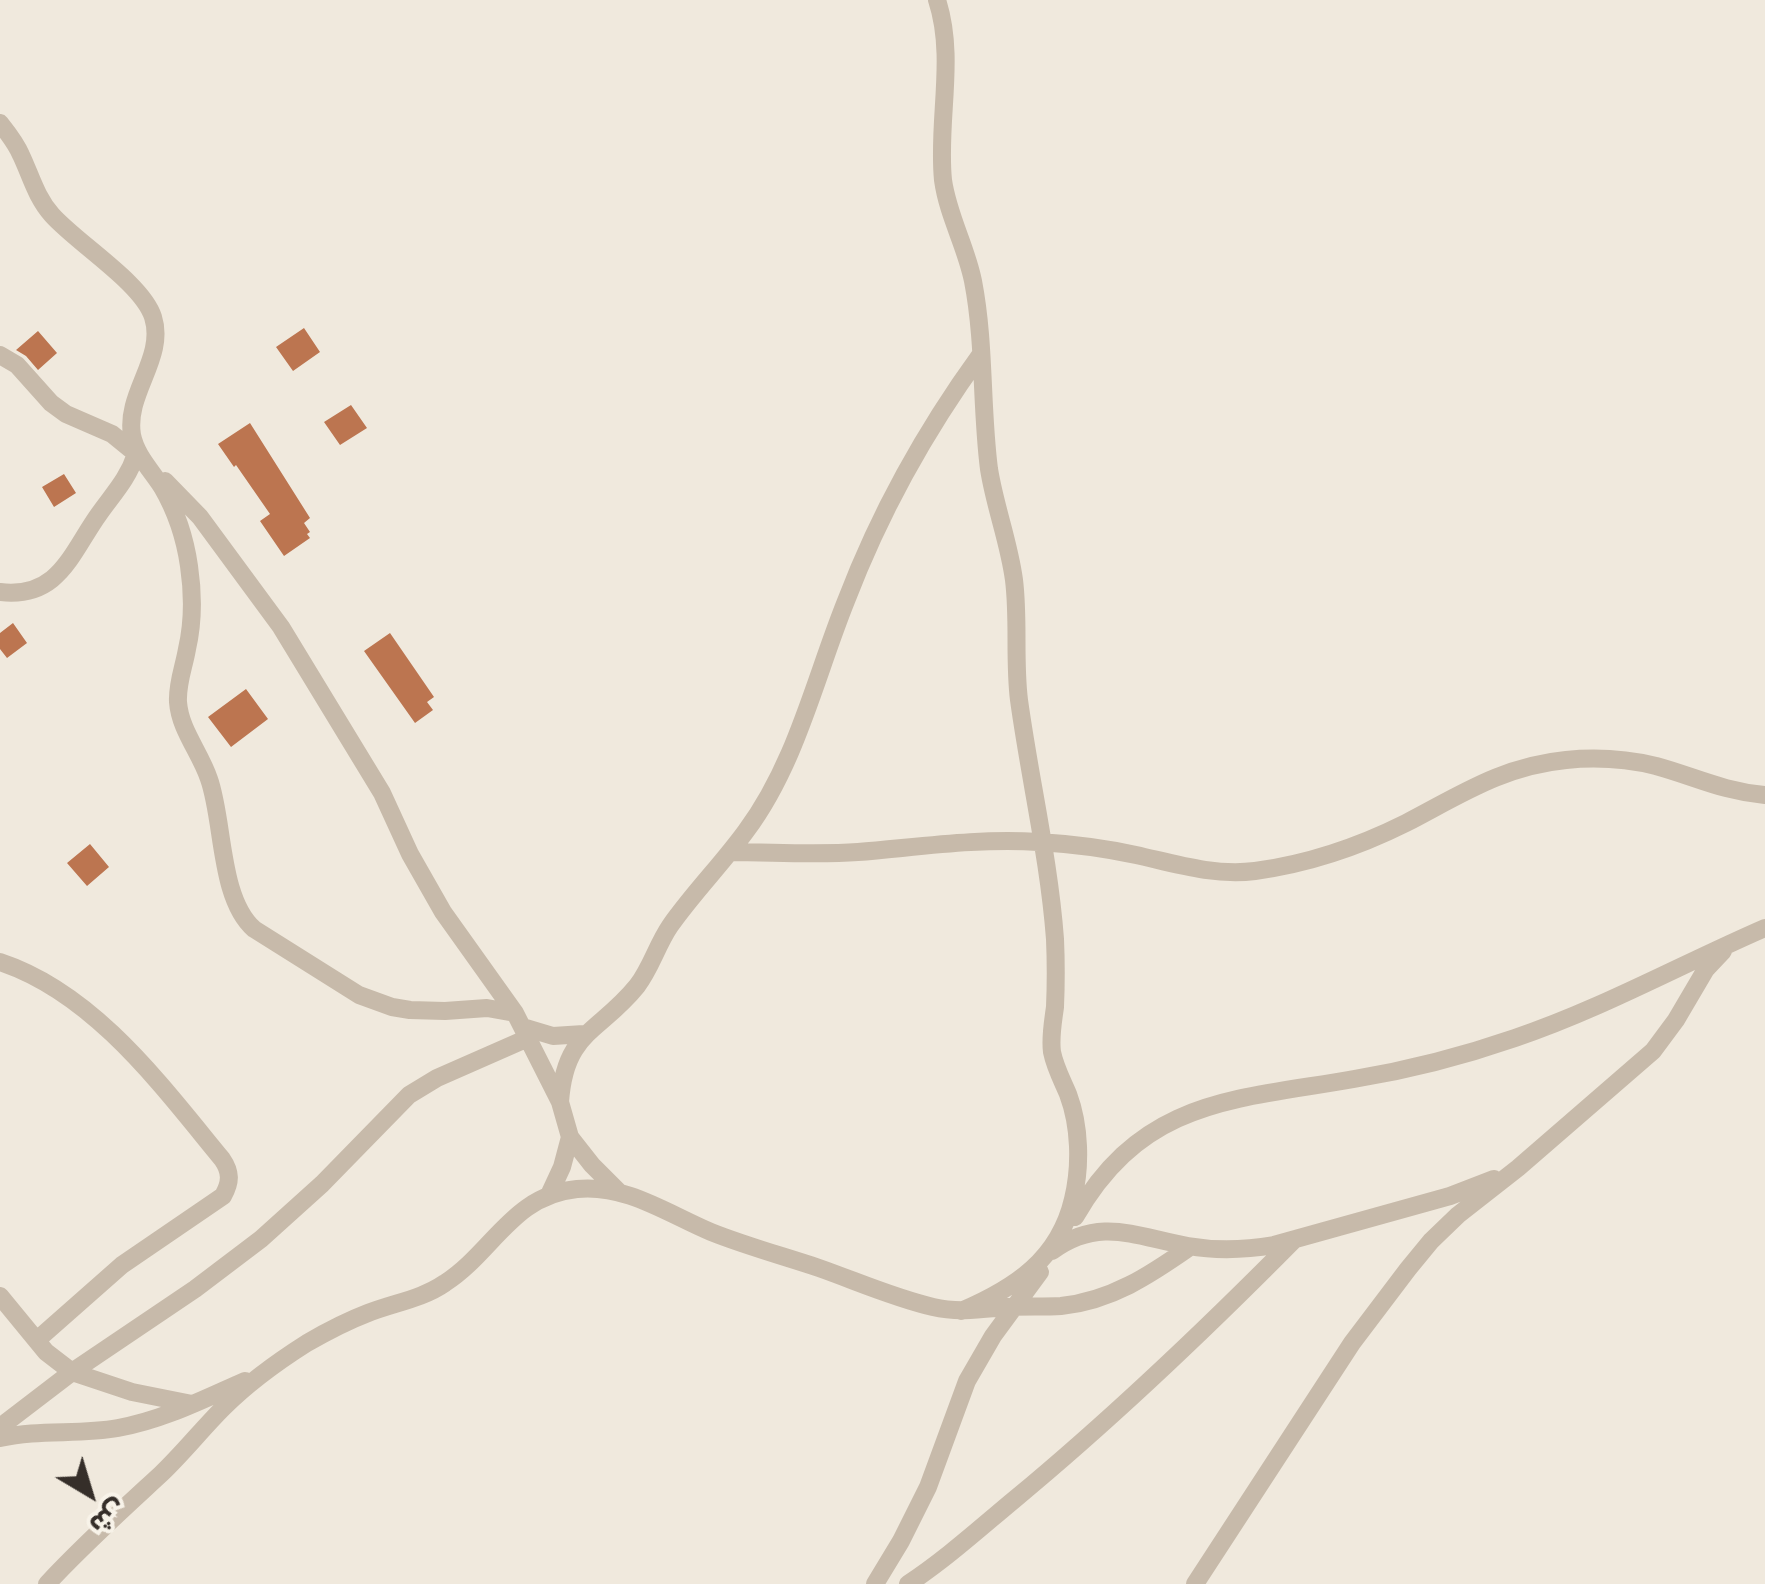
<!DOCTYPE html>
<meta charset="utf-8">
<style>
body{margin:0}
#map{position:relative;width:1765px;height:1584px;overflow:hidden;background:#f0e9dd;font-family:Inter,"Noto Sans Arabic",sans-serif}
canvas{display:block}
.north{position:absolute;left:40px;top:1444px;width:100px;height:100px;-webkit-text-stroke:8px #f8f3e9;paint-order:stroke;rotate:142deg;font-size:28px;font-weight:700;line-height:40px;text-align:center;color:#352e29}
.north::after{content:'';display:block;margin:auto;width:35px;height:45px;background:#352e29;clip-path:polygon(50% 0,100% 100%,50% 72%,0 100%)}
</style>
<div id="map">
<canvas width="1765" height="1584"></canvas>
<div class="north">ش</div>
</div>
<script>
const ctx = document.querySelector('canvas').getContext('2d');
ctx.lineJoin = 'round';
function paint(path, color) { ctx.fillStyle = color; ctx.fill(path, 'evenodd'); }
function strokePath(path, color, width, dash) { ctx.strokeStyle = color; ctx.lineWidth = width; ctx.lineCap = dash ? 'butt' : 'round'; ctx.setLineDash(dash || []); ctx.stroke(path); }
paint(new Path2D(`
 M304,328L320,352L293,371L276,347Z
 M38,331L57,353L38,370L26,356L16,350Z
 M351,405L367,428L340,445L324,422Z
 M250,423L310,518L304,523L310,532L307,534L310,538L284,556L260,521L270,514L236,465L234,467L218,444Z
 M64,474L76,493L54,507L42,487Z
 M13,623L27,643L7,658L0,649V633Z
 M390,633L434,697L427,702L433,710L415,723L364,651Z
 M246,689L268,719L231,747L208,717Z
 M90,844L109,867L87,886L67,863Z`), '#bc7550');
strokePath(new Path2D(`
 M937,0C956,58 937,121 943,180C948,216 966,246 973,281C985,343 981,407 989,469C995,507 1009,542 1014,580C1019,620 1014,660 1019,700C1030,780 1049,859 1055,939C1056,962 1056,984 1055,1007C1053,1022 1050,1037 1052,1052C1055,1067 1062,1080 1068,1094C1080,1126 1081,1166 1073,1199C1059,1259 1015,1288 961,1311
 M0,123C8,133 16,143 21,155C31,176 36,197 52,215C78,244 142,283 153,317C166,358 125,393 132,435C136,455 151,470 162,487C176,511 185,538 189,566C193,593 193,623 187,649C184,667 177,683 178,702C180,730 200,752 209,779C224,821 219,898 254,929L359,995L392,1007L410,1010L445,1011L487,1008L515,1013
 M0,355L17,365L51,403L66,414L112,434L139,456
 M165,481L200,517L281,627L382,793L410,854L443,912L515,1013L560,1102L570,1137L592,1165L618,1191
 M0,592C59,599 71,553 99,514C113,494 128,479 136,454
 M730,852C772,852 816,855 858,852C919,847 978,838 1039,842C1072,844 1104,848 1136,855C1176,864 1214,876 1255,871C1307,864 1360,846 1406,823C1460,795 1503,766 1566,760C1596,757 1627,759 1656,766C1696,777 1722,791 1765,795
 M0,962C94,993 161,1085 222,1159C231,1172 231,1182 223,1196L122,1265L37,1340
 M523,1027L553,1036L584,1034
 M560,1102C565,1031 599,1033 637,986C651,968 657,945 670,926C693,893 722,864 746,831C796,764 815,678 846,601C880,512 925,431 981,354
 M549,1195L562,1167L570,1137
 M1075,1217C1143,1098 1235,1100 1354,1079C1409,1070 1463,1056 1515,1038C1601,1009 1682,964 1765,928
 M1052,1251C1100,1216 1136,1237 1188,1246C1217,1251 1245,1250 1274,1245L1450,1196L1494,1179
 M0,1296L46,1352L72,1372L132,1392L192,1404
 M0,1427L72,1372L195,1289L261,1239L322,1184L409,1095L437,1078L528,1038
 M0,1438C39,1429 79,1435 118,1428C163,1420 204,1399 245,1381
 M47,1584C83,1545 122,1510 161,1474C183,1453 202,1429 223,1408C248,1383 277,1362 307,1343C326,1332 347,1321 368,1313C393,1303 422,1299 445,1283C493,1252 513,1195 577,1189C626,1184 668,1214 711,1232C746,1246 783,1256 819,1268C856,1281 894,1298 933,1307C958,1313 983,1309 1008,1307C1026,1306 1044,1307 1061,1306C1111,1301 1150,1275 1190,1247
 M875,1584L901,1541L928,1487L967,1381L993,1336L1040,1272
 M908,1584C946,1559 980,1528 1015,1499C1114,1417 1205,1330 1295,1239
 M1195,1584L1352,1343L1408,1269L1431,1241L1458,1215L1518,1168L1653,1051L1676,1020L1706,969L1723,951`), '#c7baaa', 18);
</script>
